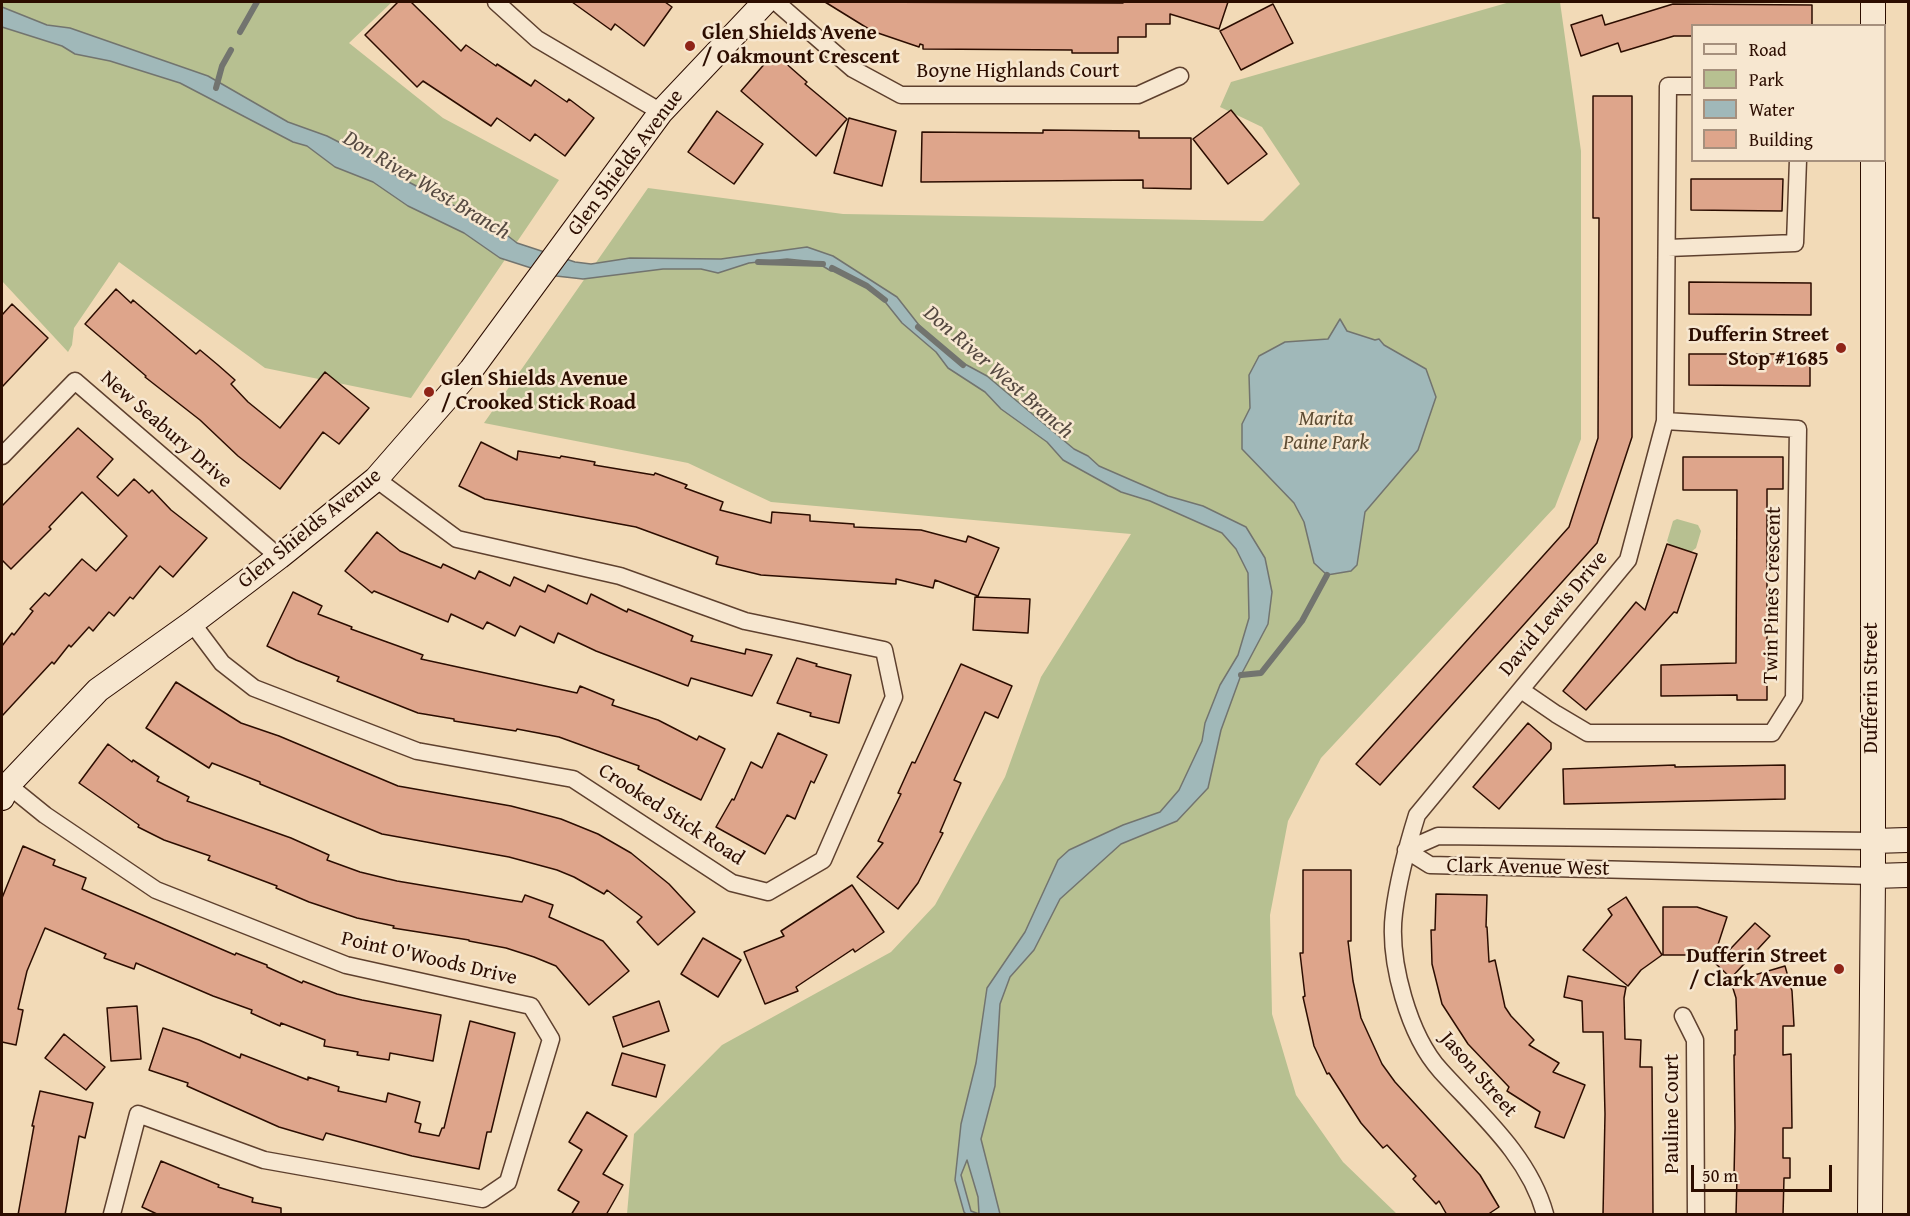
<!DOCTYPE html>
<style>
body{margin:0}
#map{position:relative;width:1910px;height:1216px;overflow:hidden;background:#f2dab7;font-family:"Gentium Book Plus",serif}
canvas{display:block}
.frame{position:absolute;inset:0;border:3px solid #2c0d00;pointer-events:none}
.legend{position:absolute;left:1691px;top:24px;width:195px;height:138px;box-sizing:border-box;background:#f7e7d0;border:2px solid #a6907d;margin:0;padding:8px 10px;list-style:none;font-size:18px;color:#2c0d00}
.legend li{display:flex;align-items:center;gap:12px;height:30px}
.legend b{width:30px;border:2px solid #a6907d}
.scale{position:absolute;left:1691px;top:1165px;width:141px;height:27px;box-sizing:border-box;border:3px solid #2c0d00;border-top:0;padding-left:8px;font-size:18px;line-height:21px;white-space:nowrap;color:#2c0d00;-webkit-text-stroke:4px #f7e7d0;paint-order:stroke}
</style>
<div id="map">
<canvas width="1910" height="1216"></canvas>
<div class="frame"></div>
<ul class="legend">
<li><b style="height:8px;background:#f7e7d0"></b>Road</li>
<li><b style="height:16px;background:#b7c091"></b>Park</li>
<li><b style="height:16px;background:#a0b8b9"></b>Water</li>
<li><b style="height:16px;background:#dea58b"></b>Building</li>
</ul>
<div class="scale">50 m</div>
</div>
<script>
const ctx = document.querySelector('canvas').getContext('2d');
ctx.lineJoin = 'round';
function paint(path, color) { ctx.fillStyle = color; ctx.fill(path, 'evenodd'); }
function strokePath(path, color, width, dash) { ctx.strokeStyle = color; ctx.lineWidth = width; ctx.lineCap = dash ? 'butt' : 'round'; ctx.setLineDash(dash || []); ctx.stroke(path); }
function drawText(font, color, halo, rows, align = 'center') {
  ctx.font = font + ' "Gentium Book Plus",serif'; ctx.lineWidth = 5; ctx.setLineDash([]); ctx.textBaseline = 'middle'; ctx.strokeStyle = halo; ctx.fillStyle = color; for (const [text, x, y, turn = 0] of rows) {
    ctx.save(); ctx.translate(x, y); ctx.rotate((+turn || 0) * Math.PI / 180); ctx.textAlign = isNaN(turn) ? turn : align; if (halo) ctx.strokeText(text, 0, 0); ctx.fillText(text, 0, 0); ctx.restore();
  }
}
paint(new Path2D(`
 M2,2H392L349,43L443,118L559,180L411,398L265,368L119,262L74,328L72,345L68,352L2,281Z
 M1510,2H1560L1581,151V439L1555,507L1321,758L1288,821L1270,915L1272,1014L1296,1095L1343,1162L1397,1214H627L634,1134L722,1045L891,952L935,905L1005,777L1041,677L1131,534L771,502L688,463L484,423L648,188L843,214L1263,221L1300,184L1262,127L1220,107L1231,82Z
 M1677,519L1698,525L1701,531L1696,548L1691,552L1671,546L1667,541L1673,521Z`), '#b7c091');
const water = new Path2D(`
 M2,7L47,25L70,28L208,76L288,122L327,136L364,155L399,177L499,229L517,243L575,262L591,264L630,258L721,259L807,247L833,256L897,297L926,334L950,356L987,376L1074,449L1088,456L1099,466L1168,496L1203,506L1246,527L1265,558L1272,592L1268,624L1241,675L1221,730L1208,788L1177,821L1121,844L1060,899L1034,950L1010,977L1000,1004L995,1086L981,1139L1000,1214H966L964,1212L955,1180L961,1124L976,1063L987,988L1025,932L1058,860L1069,850L1123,825L1160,812L1179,790L1202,741L1205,723L1220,685L1238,655L1249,618L1248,573L1236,549L1222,533L1150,501L1121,492L1063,460L1047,442L1001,409L985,392L948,368L936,352L902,323L878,293L843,272L831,271L816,262L787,259L749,263L718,273L701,269H663L583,279L556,276L500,258L464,233L408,206L373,182L335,167L307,146L293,142L180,83L110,61L75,54L62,46L2,27ZM967,1160L978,1197L979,1214L971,1211L961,1175Z
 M1340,319L1347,331L1375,340L1379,339L1384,345L1426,369L1436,397L1418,450L1365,512L1357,565L1351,571L1327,575L1314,563L1304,522L1294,503L1242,449V424L1250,408L1249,375L1259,356L1285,342L1328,339Z`);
paint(water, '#a0b8b9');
strokePath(water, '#72746f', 1.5);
strokePath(new Path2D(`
 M240,32L257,2
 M216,88L222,66L231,50
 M758,262L823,264
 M832,268L867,286L885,300
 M918,327L963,365
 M1241,675L1261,673L1302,621L1327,575`), '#72746f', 6);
const building = new Path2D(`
 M398,2H411L461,51L466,45L496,66L497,64L531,86L535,80L567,102L569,99L594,118L565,156L535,134L530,141L497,118L491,126L423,81L417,87L365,35Z
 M572,2H665L672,7L644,46L615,24L611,30Z
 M825,2L1123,3V2H1228L1219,29L1170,14V24H1146V37H1118V53H1072V50L923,49V45L920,44L919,47L872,31Z
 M1273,4L1293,43L1241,70L1220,31Z
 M1673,4L1812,5V26H1692V36H1674L1621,52L1618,43L1581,56L1571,25L1602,15L1605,25Z
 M774,53L807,82L805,84L847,119L816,156L741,91Z
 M1593,96H1632V437L1597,543L1380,785L1356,764L1569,527L1598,438L1599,218H1593Z
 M1231,110L1267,154L1228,184L1193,139Z
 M717,111L763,144L734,184L688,152Z
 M849,118L896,131L882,186L834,173Z
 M1043,130L1139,131V138H1191V189L1143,188V180L921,182L922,132L1043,133Z
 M1691,179H1783L1782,211L1691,210Z
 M1689,282L1811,283V315L1689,314Z
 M116,289L131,303L133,300L196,354L200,350L218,365L235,380L231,384L248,402L280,428L325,372L369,408L339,444L323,432L280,489L238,456L200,420L145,377L146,376L85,324Z
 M12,304L48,338L2,387V315Z
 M1689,354H1810V386L1689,385Z
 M78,428L113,459L97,477L118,496L134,479L149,493L152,490L171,510L207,538L173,577L160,566L133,599L130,597L114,616L109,612L93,631L89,627L71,647L69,645L54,664L52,662L2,716V646L12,633L14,635L33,611L30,609L45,593L49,596L82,559L96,571L127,536L82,492L49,527L51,529L11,569L2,560V506Z
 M481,442L517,460L518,451L560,458L561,456L595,462L594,465L654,475L655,473L687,485L685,488L723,502L720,510L771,523L772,512L810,515V521L854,524V527L921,530L966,542L968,536L999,548L978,596L935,580L933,588L896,579V584L761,575L716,564L718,557L636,527L485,499L459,486Z
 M1683,457H1783V489H1767V700H1737V695L1661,696V665L1736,663L1737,490H1683Z
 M377,532L400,551L441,568L443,564L475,579L479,571L510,586L514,577L545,592L548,585L587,604L591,594L627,612L628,609L693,636L691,641L745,654L746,649L772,655L752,696L691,678L688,686L596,651L558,633L554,643L520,626L515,636L487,622L483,629L451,614L448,622L374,591L372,593L345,571Z
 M1667,544L1697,554L1677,613L1674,612L1586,710L1563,691L1636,602L1645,610Z
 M293,592L322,606L318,614L352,627L351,629L423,655L421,659L577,693L580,686L614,700L612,705L658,720L697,740L699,736L725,749L701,800L638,769L639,766L559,737L517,729L516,731L454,721V719L418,713L337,681L339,677L296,660L267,646Z
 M975,597L1030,599L1028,633L973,630Z
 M797,658L817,664L816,666L851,675L839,723L810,716L811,713L777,703Z
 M961,664L1012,686L998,718L985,712L954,780L961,783L940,832L943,833L918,883L898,909L857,877L883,843L878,841L901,794L898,793L912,762L915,763Z
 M176,682L241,723L279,736L398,786L511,806L561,819L598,834L631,853L669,884L695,912L658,945L637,922L642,917L607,890L604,894L574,877L557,870L509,857L382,834L260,784V782L212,763L209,768L146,728Z
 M1528,723L1551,743V749L1499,809L1473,787Z
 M778,733L827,755L814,783L811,781L795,819L787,815L765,854L716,827L732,799L734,800L751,762L762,768Z
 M108,744L132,762L133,760L159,777L157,781L189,797L187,801L291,838L329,855L327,860L360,872L397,881L522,902L525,895L553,905L549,917L603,941L629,971L589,1005L556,966L534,957L506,948L469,941V940L393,928L394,926L357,918L309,902L276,888L277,886L208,860L210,856L164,840L138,827L139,825L79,783Z
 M1675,765V767L1785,765V799L1564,804L1563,769Z
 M23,846L55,860L53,865L86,878L82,889L235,955L236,953L267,965V967L302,983L303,981L337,994L362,1000L441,1015L433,1061L390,1053L389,1060L357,1055L358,1052L324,1046L325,1040L281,1023L280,1026L251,1013L252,1010L213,996L136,963L134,969L104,958L106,954L45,928L27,971L18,1009L23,1010L16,1045L2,1042V898Z
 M1303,870H1351V941H1348L1353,981L1361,1018L1382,1064L1395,1082L1480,1175L1499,1207L1487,1215H1447L1439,1201L1436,1204L1413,1179L1416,1176L1387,1145L1383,1148L1361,1123L1329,1073L1327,1074L1314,1046L1303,997L1305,996L1300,953H1303Z
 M852,885L884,932L855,952L853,949L796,987L798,991L765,1004L744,952L784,936L781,931Z
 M1436,894L1487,895L1486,927H1487L1489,962L1495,960L1505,1007L1511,1016L1534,1040L1529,1045L1559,1063L1553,1072L1585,1085L1564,1138L1535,1127L1540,1112L1507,1091L1509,1087L1468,1044L1442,1004L1432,964L1431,930H1435Z
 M1626,897L1662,955L1641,970L1628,986L1583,950L1612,915L1608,909Z
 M1663,907H1697L1727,917L1712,963L1688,955H1663Z
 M1755,923L1770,936L1731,978L1716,964Z
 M703,938L741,960L718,997L681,974Z
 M1785,966L1792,991L1794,1026H1783V1055L1791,1054L1792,1128H1783V1158H1790V1178H1784L1783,1215H1736L1737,1177H1734L1735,1128L1734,1055H1735V1030H1737L1736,998L1731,982Z
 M1568,976L1626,987L1624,998L1625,1039L1641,1040L1640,1067H1652L1653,1215H1603L1605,1114L1603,1032H1583L1582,1001L1564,997Z
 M659,1001L669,1031L623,1047L613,1017Z
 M137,1006L141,1059L111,1061L107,1008Z
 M470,1021L515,1033L491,1132H487L479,1169L412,1156L326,1133L323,1140L279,1127L187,1086L188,1083L149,1070L163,1028L199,1040L240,1058L241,1054L308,1080V1077L339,1087L338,1091L386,1102L388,1093L420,1102L415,1122L421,1124L419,1132L439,1136L442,1128H444Z
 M64,1034L105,1067L86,1090L45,1058Z
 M622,1053L665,1065L656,1097L612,1085Z
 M40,1091L93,1103L85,1138L79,1136L65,1215H18L34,1126H32Z
 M587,1112L627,1136L603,1174L623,1185L606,1215H571L579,1202L558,1190L582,1150L569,1142Z
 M161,1161L219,1185L218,1187L253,1198L252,1202L281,1208V1215H159L142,1207Z`);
paint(building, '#dea58b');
strokePath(building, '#2c0d00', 1.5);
const street = new Path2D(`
 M496,2L537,39L661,112
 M776,2L853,69L901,95H1138L1180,76
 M1668,248L1795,243L1798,160
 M2,456L75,381L279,557
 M192,623L222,663L254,688L417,751L573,779L732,883L768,892L823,860L894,697L884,650L745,621L620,576L457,539L376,479
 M1521,690L1556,714L1588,733H1772L1794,698L1798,429L1665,421
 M8,785L45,815L156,890L346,965L531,1006L551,1039L508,1182L483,1199L264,1160L138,1114L112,1214
 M1406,850L1430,865L1873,876
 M1406,850L1438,836L1873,841
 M1683,1016L1695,1040L1696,1214
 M1545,1214C1529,1156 1481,1115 1441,1071C1409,1036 1388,961 1394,913C1398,880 1407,847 1417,815L1628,560L1665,421L1668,86H1692`);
const secondary = new Path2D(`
 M1873,26V2
 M2,798L8,785L98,690L192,623L279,557L376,479L471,370L661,112L765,2
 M1873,841L1908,840
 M1873,876L1908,875
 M1870,1214L1873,876V160`);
strokePath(street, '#5e402e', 19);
strokePath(secondary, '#2c0d00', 26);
strokePath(street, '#f7e7d0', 16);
strokePath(secondary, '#f7e7d0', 24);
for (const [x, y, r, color] of [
 [690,46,6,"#8f2418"],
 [1841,348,6,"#8f2418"],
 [429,392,6,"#8f2418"],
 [1839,969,6,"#8f2418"]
]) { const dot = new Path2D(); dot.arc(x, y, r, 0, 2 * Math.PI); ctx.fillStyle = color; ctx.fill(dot); strokePath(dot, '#f7e7d0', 2); }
drawText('bold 21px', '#2c0d00', '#f7e7d0', [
 ["Glen Shields Avene",702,34],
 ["/ Oakmount Crescent",702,58],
 ["Dufferin Street",1829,336,"right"],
 ["Stop #1685",1829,360,"right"],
 ["Glen Shields Avenue",441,380],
 ["/ Crooked Stick Road",441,404],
 ["Dufferin Street",1827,957,"right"],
 ["/ Clark Avenue",1827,981,"right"]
], 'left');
drawText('21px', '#2c0d00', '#f7e7d0', [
 ["Boyne Highlands Court",1018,72],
 ["Glen Shields Avenue",626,163,-53],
 ["New Seabury Drive",166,430,41],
 ["Glen Shields Avenue",310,529,-39],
 ["Twin Pines Crescent",1773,595,-89],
 ["David Lewis Drive",1554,614,-50],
 ["Dufferin Street",1872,688,-90],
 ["Crooked Stick Road",671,815,33],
 ["Clark Avenue West",1528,868,1],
 ["Point O'Woods Drive",429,959,13],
 ["Jason Street",1478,1075,49],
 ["Pauline Court",1673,1114,-90]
]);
drawText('italic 21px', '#5d4c33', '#f7e7d0', [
 ["Marita",1326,420],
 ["Paine Park",1326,444]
]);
drawText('italic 22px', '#554941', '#f7e7d0', [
 ["Don River West Branch",426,186,31],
 ["Don River West Branch",998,373,41]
]);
</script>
